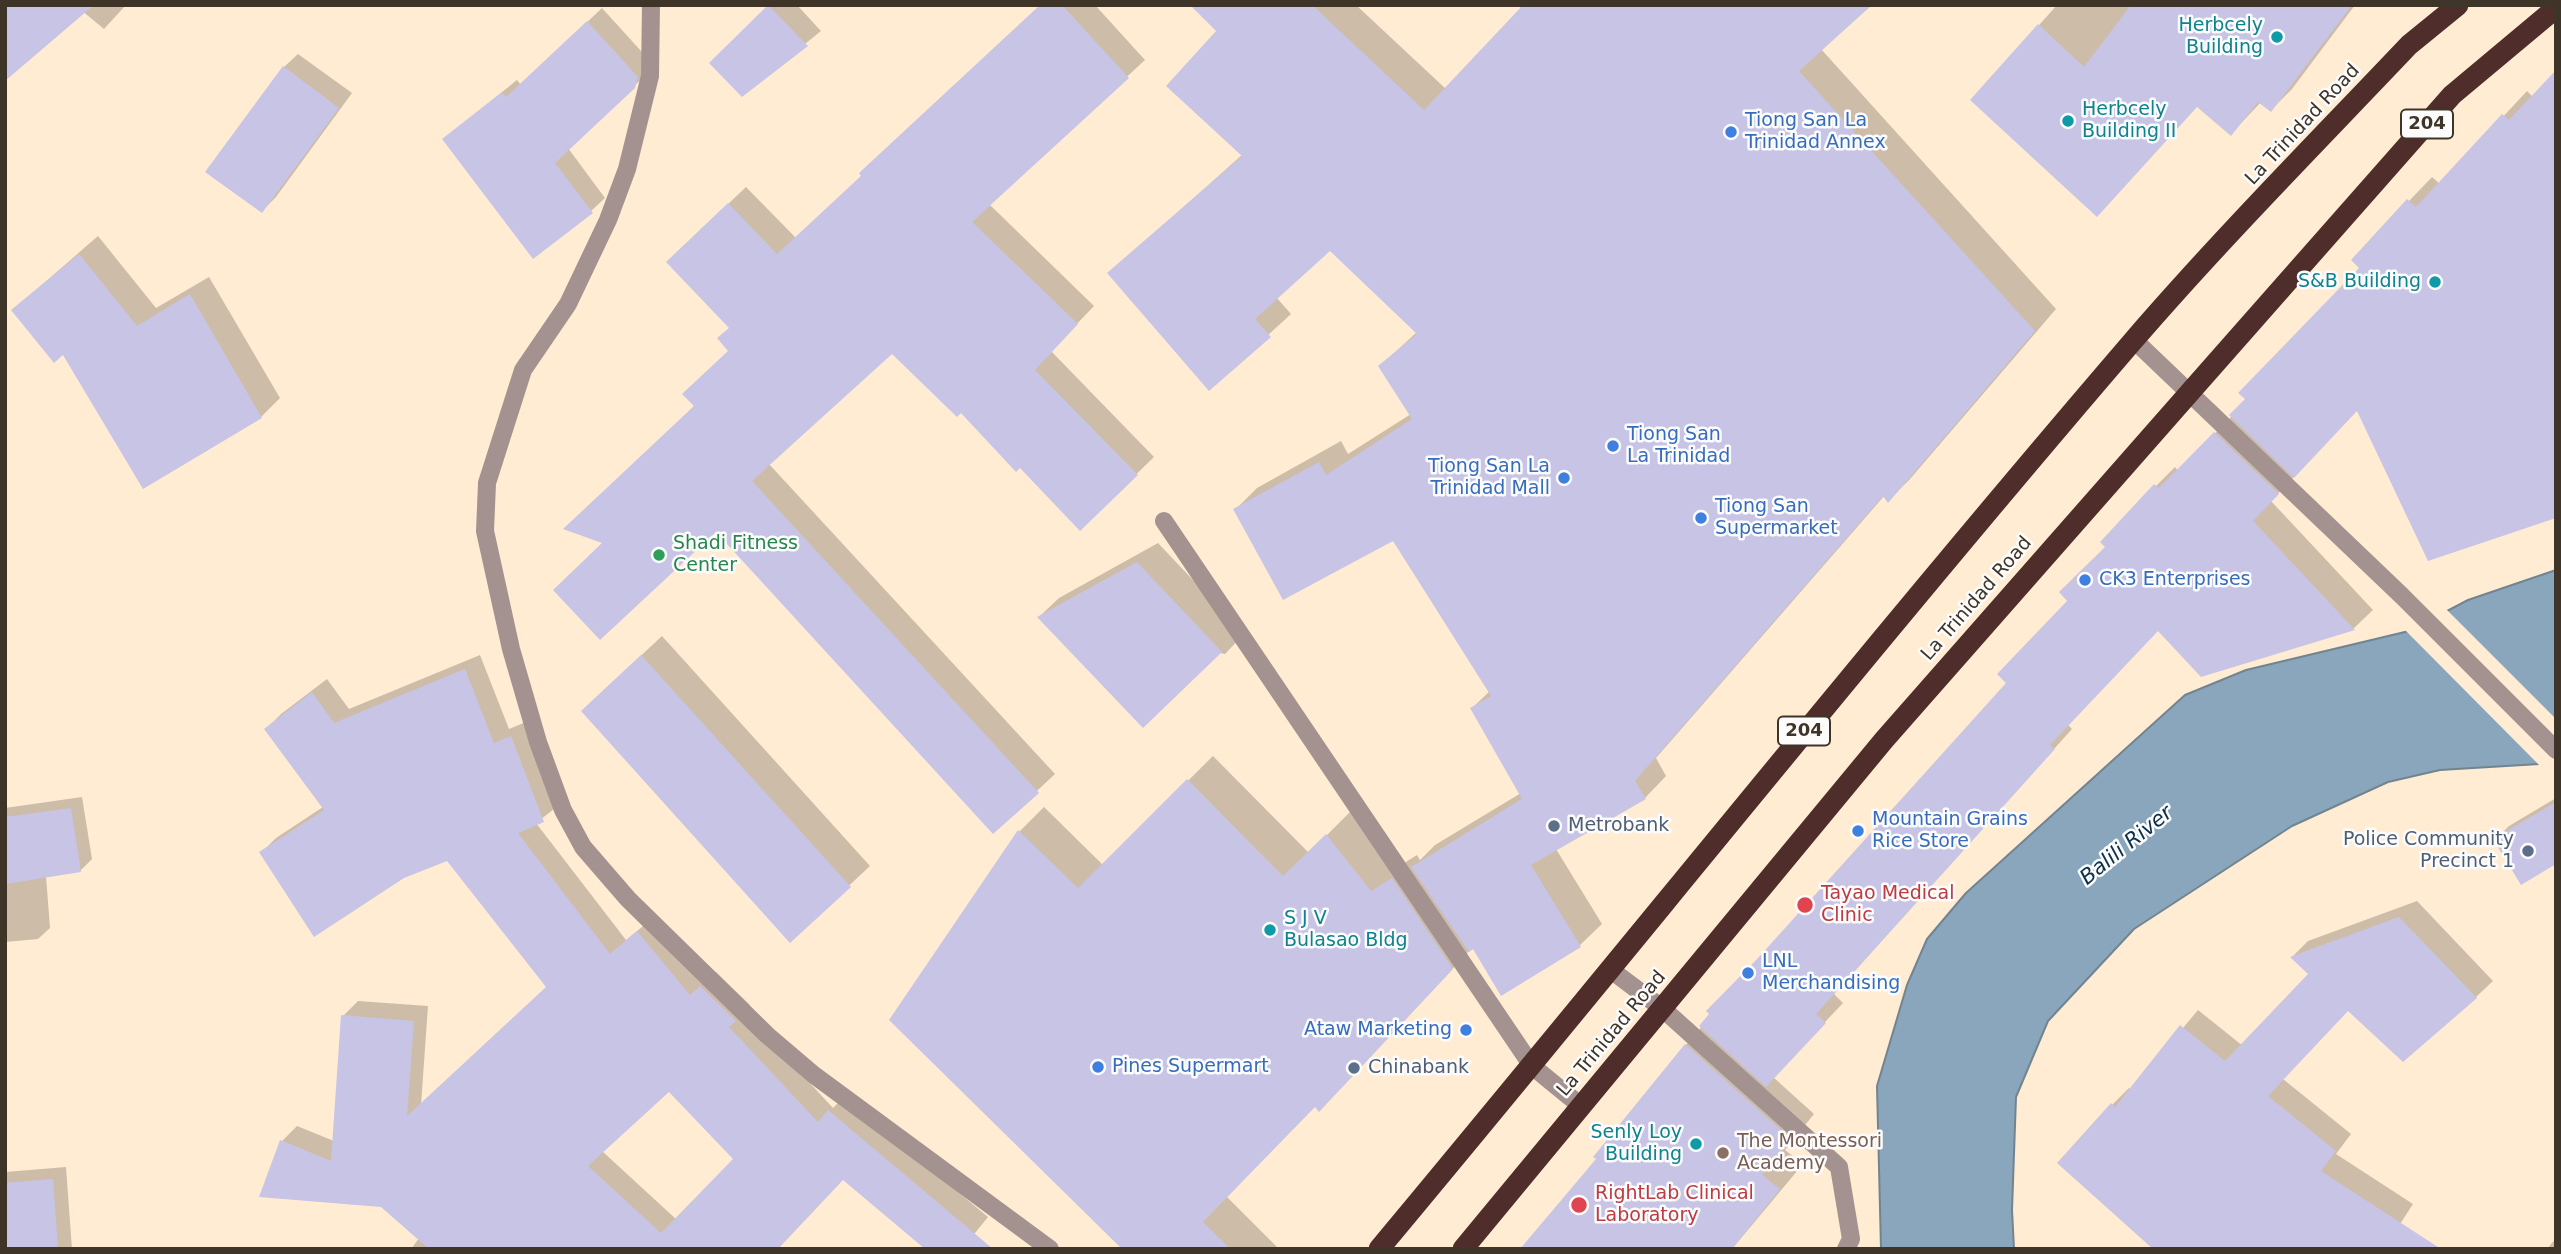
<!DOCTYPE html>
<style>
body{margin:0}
#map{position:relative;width:2561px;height:1254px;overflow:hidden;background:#ffecd3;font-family:"DejaVu Sans",sans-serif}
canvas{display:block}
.frame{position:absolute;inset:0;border:7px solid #3e3528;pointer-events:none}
</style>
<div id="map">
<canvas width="2561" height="1254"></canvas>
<div class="frame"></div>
</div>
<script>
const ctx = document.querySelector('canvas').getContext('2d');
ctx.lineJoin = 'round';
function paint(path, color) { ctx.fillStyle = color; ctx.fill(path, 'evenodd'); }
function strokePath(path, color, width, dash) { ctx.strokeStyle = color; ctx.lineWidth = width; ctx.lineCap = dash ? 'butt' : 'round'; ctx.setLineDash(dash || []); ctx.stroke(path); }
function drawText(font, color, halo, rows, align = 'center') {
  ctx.font = font + ' "DejaVu Sans",sans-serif'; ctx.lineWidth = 5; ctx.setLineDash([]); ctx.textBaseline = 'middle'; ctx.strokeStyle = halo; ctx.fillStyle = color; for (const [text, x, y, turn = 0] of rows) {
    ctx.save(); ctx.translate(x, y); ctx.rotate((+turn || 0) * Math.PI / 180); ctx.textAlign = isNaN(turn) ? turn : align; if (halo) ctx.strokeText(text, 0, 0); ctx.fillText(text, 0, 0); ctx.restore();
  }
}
const water = new Path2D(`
 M2556,570V763L2440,770L2388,782L2292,826L2134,929L2048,1021L2016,1097L2012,1210L2014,1249H1881L1877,1086L1907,985L1927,939L1966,893L2185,695L2246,670L2409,631L2468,600Z`);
paint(water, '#89a6bd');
strokePath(water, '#728490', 2);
paint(new Path2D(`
 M2445,608L2556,719V767L2542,768L2404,629Z`), '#ffecd3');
paint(new Path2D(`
 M75,5H126L104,29Z
 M770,5H797L821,31L742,95L711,64Z
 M1041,5H1095L1145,60L989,204L1094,306L1051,351L1154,457L1080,529L1020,465L892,351L769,464L1055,774L993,832L716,530L604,542L730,351L731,327L685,245L746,187L796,238Z
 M1192,5H1356L1446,89L1522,9L1518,5H1870L1821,49L2056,309L1910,479L1889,500L1885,495L1656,758L1666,776L1645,798L1556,849L1602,924L1580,945L1473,947L1344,1085L1315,1105L1227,1197L1279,1249H1125L891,1019L1020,831L1044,807L1103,865L1213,756L1309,853L1351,811L1396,868L1417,855L1420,860L1435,845L1521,793L1472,708L1490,691L1394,539L1236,509L1257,488L1341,441L1348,454L1411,414L1380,366L1417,332L1330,249L1276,297L1291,314L1209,389L1110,273L1243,154L1219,31Z
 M2057,5H2355L2292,89L2271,110L2261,102L2231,134L2198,106L1972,100Z
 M602,8L651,62L649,72L568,148L605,198L591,211L444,139L517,80L521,85Z
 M298,54L352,93L276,197L262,211L284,67Z
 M2527,91L2533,97L2358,409L2271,501L2373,610L2354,628L2202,675L2159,629L2068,725L2072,729L1834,994L1843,1003L1773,1077L1814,1114L1785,1150L1803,1164L1732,1249H1706L1598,1159L1686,1045L1760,959L2009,683L2156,486L2175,467L2178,471L2232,416L2362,268L2409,201L2432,177L2440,184Z
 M98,236L156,308L209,277L280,398L261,417L64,353L13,310Z
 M1158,543L1244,634L1225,654L1039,617L1059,598Z
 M662,636L870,866L790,941L603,691Z
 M480,655L509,729L526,722L558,806L536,823L626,940L653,918L706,981L716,972L750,1005L743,1011L833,1108L844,1097L988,1217L962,1249L843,1178L776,1249H411L440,1210L282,1141L297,1126L334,1141L343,1016L358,1001L428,1006L421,1105L547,987L448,858L261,853L276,838L323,807L266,729L281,714L327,679L349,709ZM669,1090L736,1159L677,1220L602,1151Z
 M82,797L92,859L80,871L46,876L50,928L38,939L5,942V808Z
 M2556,798V861L2495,840L2509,826Z
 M2417,901L2493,981L2476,997L2349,1009L2283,1079L2351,1134L2336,1154L2413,1204L2384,1249L2060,1163L2113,1104L2129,1088L2131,1090L2198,1010L2243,1046L2310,974L2292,957L2308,941Z
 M66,1167L72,1249H5V1172Z
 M2556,1238V1249H2547Z`), '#0003');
paint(new Path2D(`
 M5,5H94L5,81Z
 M768,5L808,46L742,97L709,63Z
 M1040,5H1062L1129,78L972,222L1078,324L1035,370L1138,475L1080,531L1020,468L1016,472L961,413L957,417L892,354L752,481L1039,793L993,834L716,532L600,640L553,590L602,543L563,529L694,406L682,394L728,351L717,338L729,328L666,262L728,203L777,254L861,176L859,173Z
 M1190,5H1312L1424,110L1523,5H1872L1799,71L2035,331L1888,503L1883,496L1635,781L1646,799L1531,865L1581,947L1501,996L1473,949L1469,952L1411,867L1522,799L1470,708L1491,696L1393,541L1283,600L1233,509L1319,462L1326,475L1412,419L1378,366L1417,334L1330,251L1255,319L1271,337L1209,391L1107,273L1242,156L1166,86L1216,31Z
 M2131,5H2352L2271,112L2258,102L2231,136L2197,107L2097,217L1970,100L2038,24L2084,67Z
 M587,21L638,77L635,88L555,163L593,213L533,259L442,139L502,92L506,97Z
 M283,66L339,108L262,213L205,172Z
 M2556,70V518L2428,561L2357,411L2294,478L2229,415L2245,399L2238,393L2359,268L2351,260L2407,199L2416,207L2502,114L2509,120Z
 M79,254L137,326L190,294L262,418L143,489L63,355L54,363L11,310Z
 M2214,432L2279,494L2253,521L2355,630L2201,677L2158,631L2050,745L2055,749L1816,1014L1826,1023L1766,1087L1699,1026L1709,1014L1706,1011L1758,958L2006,683L1997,674L2067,601L2059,592L2105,547L2100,542L2154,484L2159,488Z
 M1137,562L1222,652L1143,728L1037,617Z
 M641,655L851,887L790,943L581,711Z
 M465,669L494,743L511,736L544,822L518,833L610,954L637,931L690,995L700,986L736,1021L729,1027L818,1122L828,1110L993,1249H925L843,1180L778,1249H429L381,1207L259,1197L280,1140L331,1161L341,1015L414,1021L407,1116L546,987L447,861L404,878L314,937L259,852L324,810L264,729L312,692L334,723ZM669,1092L733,1159L661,1233L588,1166Z
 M1187,779L1283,876L1326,834L1371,891L1392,878L1453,969L1319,1112L1315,1107L1203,1222L1230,1249H1122L889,1020L1018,830L1078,888Z
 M2556,802V864L2521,885L2493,839Z
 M71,808L81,872L5,884V817Z
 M2399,917L2477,998L2403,1062L2348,1011L2268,1096L2336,1151L2321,1171L2441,1249H2153L2057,1163L2111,1103L2115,1107L2180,1025L2225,1061L2308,974L2290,957Z
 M1685,1044L1791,1139L1762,1175L1780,1189L1732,1249H1520L1596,1159L1593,1157Z
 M53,1179L58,1249H5V1183Z`), '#c7c4e5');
strokePath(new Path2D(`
 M651,5L650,76L627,169L608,220L568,304L523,370L487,483L485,531L511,649L538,742L563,810L583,847L628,899L767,1035L814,1075L1050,1249
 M2134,340L2402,596L2556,750
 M1164,521L1532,1066L1581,1106
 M1611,970L1663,1009L1839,1167L1851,1239L1846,1249`), '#a49290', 18);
strokePath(new Path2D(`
 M1379,1249C1631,947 1876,640 2132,342C2220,240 2316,143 2409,45L2458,5
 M1463,1249L1884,740L2191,391L2452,95L2556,8`), '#4e2d2a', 21);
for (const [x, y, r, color] of [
 [2277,37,7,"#0f9aa8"],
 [2068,121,7,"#0f9aa8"],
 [1731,132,7,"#3f7fe0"],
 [2435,282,7,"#0f9aa8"],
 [1613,446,7,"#3f7fe0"],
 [1564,478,7,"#3f7fe0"],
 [1701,518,7,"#3f7fe0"],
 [659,555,7,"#2e9e5b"],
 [2085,580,7,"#3f7fe0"],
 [1554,826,7,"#5c6f8a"],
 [1858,831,7,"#3f7fe0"],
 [2528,851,7,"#5c6f8a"],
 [1805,905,9,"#e0444e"],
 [1270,930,7,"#0f9aa8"],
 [1748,973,7,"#3f7fe0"],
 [1466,1030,7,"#3f7fe0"],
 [1098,1067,7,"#3f7fe0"],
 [1354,1068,7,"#5c6f8a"],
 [1696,1144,7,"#0f9aa8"],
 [1723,1153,7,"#8d6e63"],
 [1579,1205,9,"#e0444e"]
]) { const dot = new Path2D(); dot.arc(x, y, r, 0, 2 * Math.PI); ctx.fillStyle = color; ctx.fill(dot); strokePath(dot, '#fcfcfc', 2.5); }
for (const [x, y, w] of [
 [2427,124,52],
 [1804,731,52]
]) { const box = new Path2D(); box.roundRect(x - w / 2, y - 14.5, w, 29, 5); ctx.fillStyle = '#fcfcfc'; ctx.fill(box); strokePath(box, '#3e3528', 2); }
drawText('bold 18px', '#3e3528', null, [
 ["204",2427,124],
 ["204",1804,731]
]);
drawText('19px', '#0d838f', '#fcfcfc', [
 ["Herbcely",2263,26],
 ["Building",2263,48],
 ["Herbcely",2082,110,"left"],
 ["Building II",2082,132,"left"],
 ["S&B Building",2421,282],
 ["S J V",1284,919,"left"],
 ["Bulasao Bldg",1284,941,"left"],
 ["Senly Loy",1682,1133],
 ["Building",1682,1155]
], 'right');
drawText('19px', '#366cbe', '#fcfcfc', [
 ["Tiong San La",1745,121],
 ["Trinidad Annex",1745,143],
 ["Tiong San",1627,435],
 ["La Trinidad",1627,457],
 ["Tiong San La",1550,467,"right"],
 ["Trinidad Mall",1550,489,"right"],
 ["Tiong San",1715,507],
 ["Supermarket",1715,529],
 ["CK3 Enterprises",2099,580],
 ["Mountain Grains",1872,820],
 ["Rice Store",1872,842],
 ["LNL",1762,962],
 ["Merchandising",1762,984],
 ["Ataw Marketing",1452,1030,"right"],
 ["Pines Supermart",1112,1067]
], 'left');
drawText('19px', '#3e3528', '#fcfcfc', [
 ["La Trinidad Road",2303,125,-47],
 ["La Trinidad Road",1977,599,-49],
 ["La Trinidad Road",1612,1034,-50]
]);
drawText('19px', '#27864d', '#fcfcfc', [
 ["Shadi Fitness",673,544],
 ["Center",673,566]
], 'left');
drawText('19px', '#4e5e75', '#fcfcfc', [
 ["Metrobank",1568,826],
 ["Police Community",2514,840,"right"],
 ["Precinct 1",2514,862,"right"],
 ["Chinabank",1368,1068]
], 'left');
drawText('19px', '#be3a42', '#fcfcfc', [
 ["Tayao Medical",1821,894],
 ["Clinic",1821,916],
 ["RightLab Clinical",1595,1194],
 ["Laboratory",1595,1216]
], 'left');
drawText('19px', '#785e54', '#fcfcfc', [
 ["The Montessori",1737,1142],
 ["Academy",1737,1164]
], 'left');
drawText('italic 21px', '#0b3049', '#fcfcfc', [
 ["Balili River",2127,846,-39]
]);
</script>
